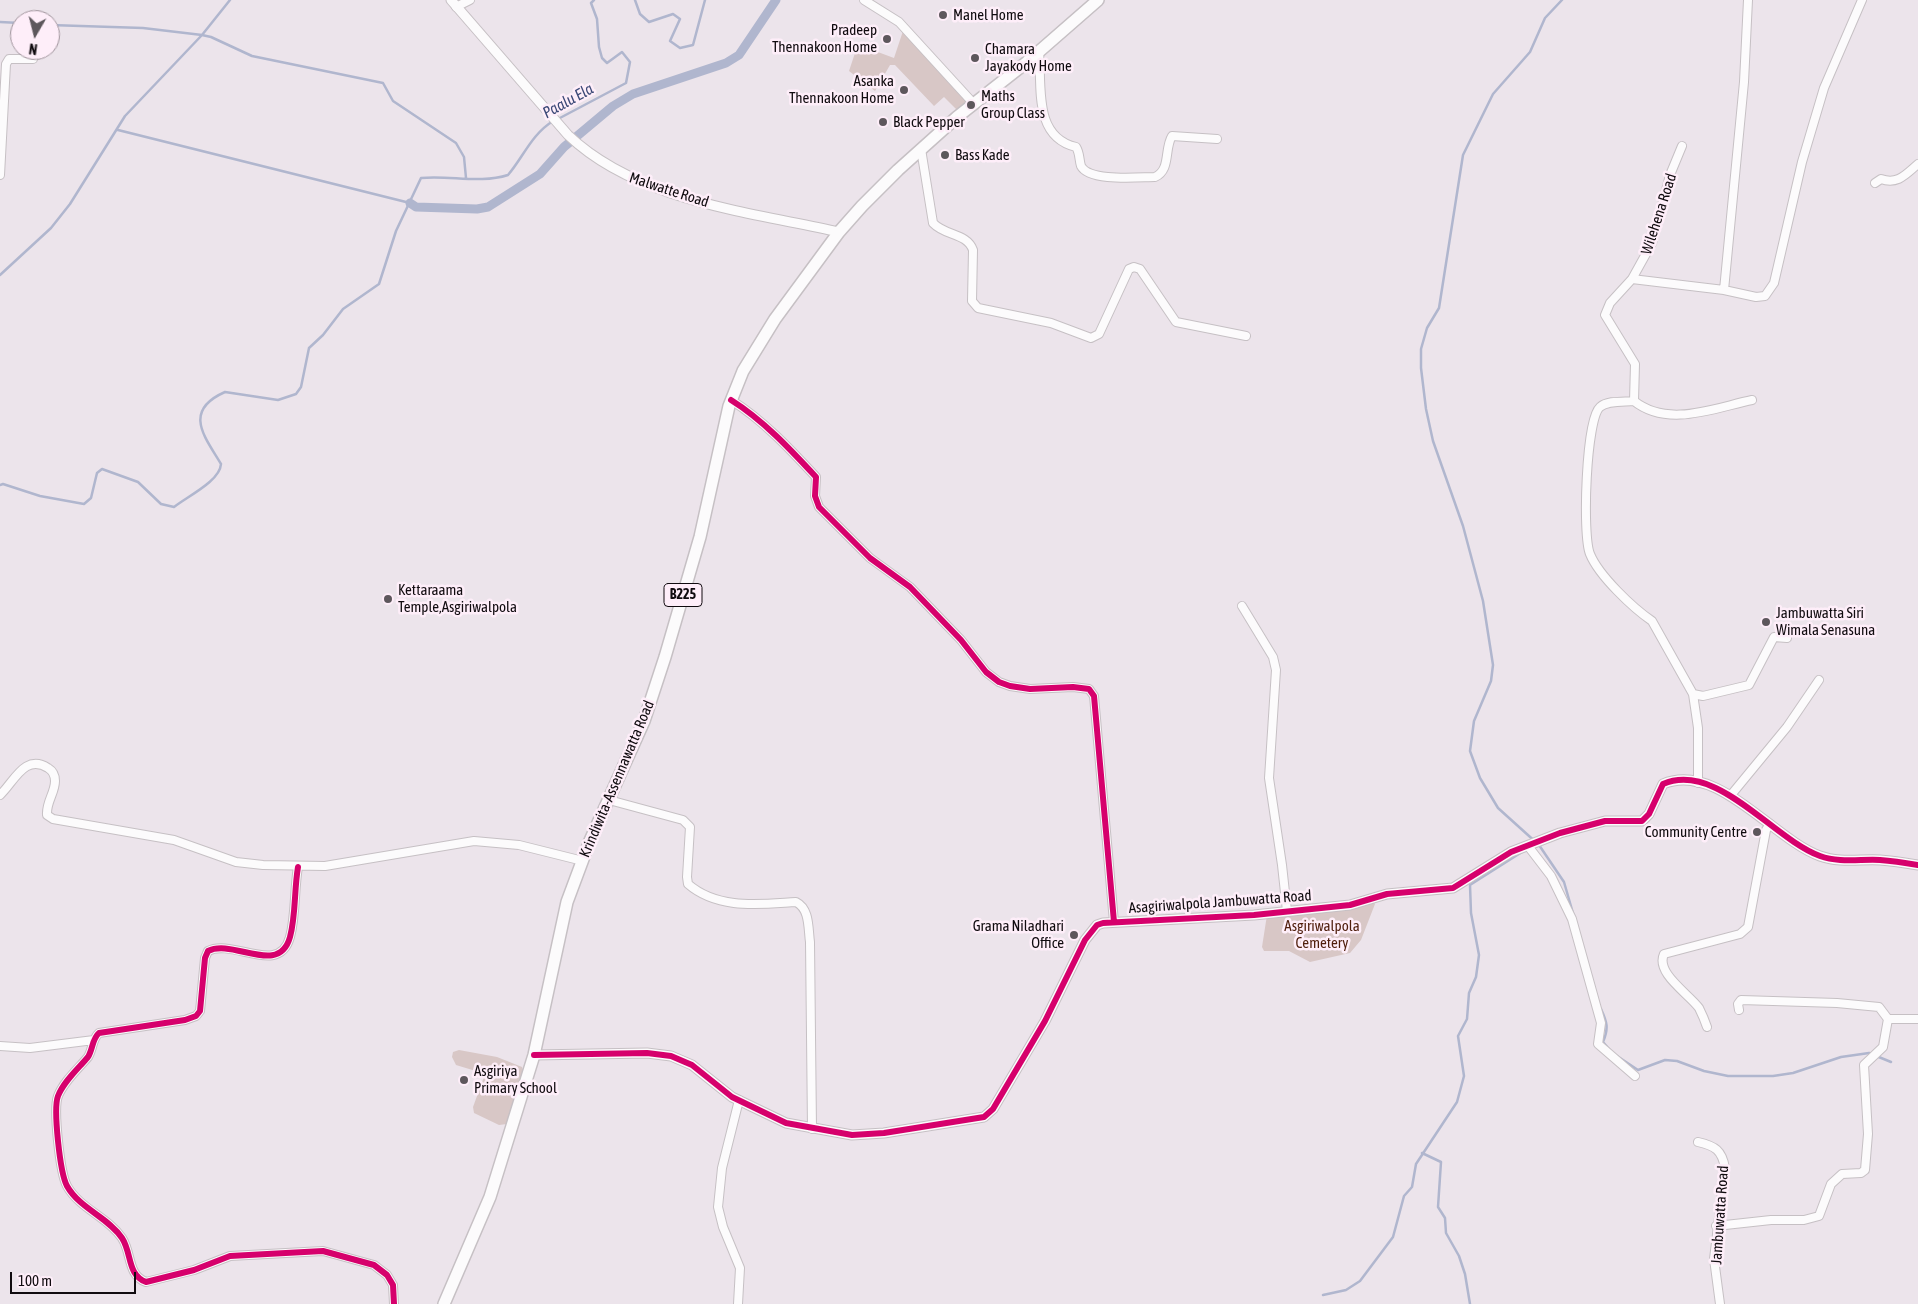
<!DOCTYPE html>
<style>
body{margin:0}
#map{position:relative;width:1918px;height:1304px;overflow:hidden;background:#ece4eb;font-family:"Asap Condensed",sans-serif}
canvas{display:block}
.north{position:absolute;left:10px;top:10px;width:50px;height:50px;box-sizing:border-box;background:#feeef9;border:1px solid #9f939b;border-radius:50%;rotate:188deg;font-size:14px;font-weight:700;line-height:20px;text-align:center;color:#100b0f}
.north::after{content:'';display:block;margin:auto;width:18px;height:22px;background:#5d575c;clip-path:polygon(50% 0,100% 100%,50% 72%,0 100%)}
.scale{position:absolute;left:10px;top:1272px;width:126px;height:22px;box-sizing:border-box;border:2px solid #100b0f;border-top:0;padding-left:6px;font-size:15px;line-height:18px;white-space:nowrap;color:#100b0f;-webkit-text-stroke:4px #feeef9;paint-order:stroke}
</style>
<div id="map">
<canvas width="1918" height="1304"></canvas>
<div class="north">N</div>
<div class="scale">100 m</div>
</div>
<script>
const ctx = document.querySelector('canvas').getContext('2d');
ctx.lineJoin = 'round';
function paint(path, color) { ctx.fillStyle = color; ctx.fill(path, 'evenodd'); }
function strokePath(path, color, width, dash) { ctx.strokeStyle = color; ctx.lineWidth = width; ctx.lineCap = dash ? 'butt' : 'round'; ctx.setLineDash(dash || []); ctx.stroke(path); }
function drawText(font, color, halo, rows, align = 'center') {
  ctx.font = font + ' "Asap Condensed",sans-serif'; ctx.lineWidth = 5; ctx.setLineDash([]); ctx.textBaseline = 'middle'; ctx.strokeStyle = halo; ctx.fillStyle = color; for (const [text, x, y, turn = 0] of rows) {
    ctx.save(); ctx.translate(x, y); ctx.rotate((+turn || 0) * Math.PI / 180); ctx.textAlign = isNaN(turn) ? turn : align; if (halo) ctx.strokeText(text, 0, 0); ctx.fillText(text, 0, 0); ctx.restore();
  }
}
paint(new Path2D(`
 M904,28L974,104L961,114L944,97L934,106L895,65H890L875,91L849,71L856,50L867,48L894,58Z
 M1373,901L1375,904L1361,940L1350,953L1310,962L1289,951H1264L1262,947L1267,915Z
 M459,1050L497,1057L522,1067L524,1073L507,1124L499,1125L474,1113L473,1107L484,1077L479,1072L456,1065L452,1057L453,1052Z`), '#d8c7c6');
strokePath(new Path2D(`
 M635,0L640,14L649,22L673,14L680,19L670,41L680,48L693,45L705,0
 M1562,0L1545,18L1530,52L1493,94L1463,155L1439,308L1427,328L1421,349V368L1426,409L1433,441L1463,526L1483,601L1493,665L1491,681L1474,721L1470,751L1480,778L1498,808L1539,845L1564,882L1597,997
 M0,22L20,23
 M50,25L143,28L202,35L211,37L252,56L383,83L393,101L456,143L464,157L466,178
 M558,119L626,83L630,62L622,52L607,63L602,58L599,47L597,19L591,3L594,0
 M118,130L410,203
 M0,275L51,228L70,204L125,116L202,35L230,0
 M0,485L3,484L40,496L84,504L91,498L97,473L102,469L138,482L161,504L174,507C188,496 220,481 221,464C205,437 182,411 225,392L278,400L296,394L301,387L309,348L323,335L343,309L379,284L396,231L421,178C450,175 480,184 508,175C524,156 531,135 553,121
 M1601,1009C1607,1022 1609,1028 1603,1042L1609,1049
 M1617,1056L1638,1070L1665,1060L1677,1061L1704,1071L1728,1076H1773L1793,1073L1841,1057L1869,1053L1891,1062
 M1422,1153L1441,1162L1438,1207L1445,1218L1446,1233L1459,1256L1465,1274L1470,1304
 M1323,1295L1346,1290L1360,1281L1393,1237L1404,1196L1412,1187L1416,1164L1457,1102L1464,1076L1458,1036L1467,1019L1469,993L1476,977L1479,955L1471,913L1470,885L1522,852`), '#b0b6ce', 2.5);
strokePath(new Path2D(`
 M410,203L416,207L477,209L488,207L540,174L564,147L613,106L633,94L726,63L739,55L776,0`), '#b0b6ce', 9);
const minor = new Path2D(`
 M864,0L899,22L974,104
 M456,7L470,0
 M1039,52C1042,86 1033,137 1076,147C1080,153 1079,160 1081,166C1089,182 1139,177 1155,177C1171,170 1164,149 1172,136L1217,139
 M921,149L933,223C945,236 967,233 973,250L972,301L978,308L1051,323L1091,338L1099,334L1129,269L1134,267L1140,269L1176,322L1246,336
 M0,175L6,64L9,59H33
 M1875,183L1881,179C1898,185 1906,174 1918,164
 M1632,279L1652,243L1670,175L1682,146
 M1724,290L1744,82L1748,0
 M731,400C763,420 790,449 816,477L815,496L819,507L870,558L910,587L961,640L986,672L999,682L1010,686L1030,689L1073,687L1089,689L1094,696L1114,922
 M1634,401L1635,364L1605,315L1610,303L1632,279L1724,290L1756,297L1765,296L1774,283L1802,162L1824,88L1862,0
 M1242,606L1273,657L1276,670L1269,778L1282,865L1287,911
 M1693,694L1703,696L1749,685L1774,637L1787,638
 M1698,783V728L1693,694L1652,621C1633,608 1599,576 1590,554C1582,535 1586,419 1600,407C1608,400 1624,402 1634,401C1668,428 1714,408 1752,400
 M0,795C14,782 25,753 48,768C53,771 55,775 55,781C55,793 46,802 47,815L53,819L174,840L236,862L263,865L325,866L474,841L519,845L583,861
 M1731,795L1787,727L1819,680
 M609,800L683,820L690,827L687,877L688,884C718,910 760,904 796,902C810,909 808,928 810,942L812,1129
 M1528,846L1551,876L1572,919L1601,1023L1598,1044L1635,1076
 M298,867C294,890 296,915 290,937C279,977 233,938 208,951L205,958L200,1011L196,1016L185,1020L99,1033C92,1039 93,1049 88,1057C78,1069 64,1081 58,1096C53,1109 60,1173 67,1186C80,1209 108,1217 122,1238C132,1253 127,1275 146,1282L194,1270L230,1256L323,1251L374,1265L387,1275L393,1285L394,1304
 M1888,1019H1918
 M1707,1027C1705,1021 1702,1014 1699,1008C1689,994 1655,973 1664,954L1740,934L1748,927L1766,830L1770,824
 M0,1046L30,1048L94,1040
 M1698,1142C1715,1146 1722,1150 1725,1168L1714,1259L1720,1304
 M1716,1226L1771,1220H1804L1819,1216L1831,1184L1842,1174L1861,1173L1865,1170L1868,1134L1864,1065L1883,1047L1888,1019L1879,1007L1837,1003L1741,1000L1738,1004L1739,1010
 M738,1304L740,1268L723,1227L718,1207L722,1168L739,1100`);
const tertiary = new Path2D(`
 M451,0L568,135C637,201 750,212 839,232
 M534,1055L647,1053L671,1056L692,1065L732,1097L786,1123L852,1135L884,1133L984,1117L993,1109L1045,1021L1085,940L1097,925L1103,923L1254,915L1350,905L1387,894L1453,888L1511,852L1560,833L1605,821H1642L1649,814L1663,784C1717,761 1773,839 1820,856C1839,863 1860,859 1880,860C1893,861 1906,863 1918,865`);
const primary = new Path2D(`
 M444,1304L490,1197L534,1055L567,902L589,843L644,721L665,657L700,537L729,406L743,371L775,319L839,232L862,206L898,170L957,117L1027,62L1098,0`);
strokePath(minor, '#c6c0c4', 10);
strokePath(tertiary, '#c6c0c4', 11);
strokePath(primary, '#c6c0c4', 14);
strokePath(minor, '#fcfbfc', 8);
strokePath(tertiary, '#fcfbfc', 9);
strokePath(primary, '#fcfbfc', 11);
strokePath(new Path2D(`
 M731,400C763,420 790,449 816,477L815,496L819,507L870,558L910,587L961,640L986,672L999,682L1010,686L1030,689L1073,687L1089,689L1094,696L1114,922
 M298,867C294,890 296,915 290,937C279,977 233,938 208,951L205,958L200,1011L196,1016L185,1020L99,1033C92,1039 93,1049 88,1057C78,1069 64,1081 58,1096C53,1109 60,1173 67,1186C80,1209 108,1217 122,1238C132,1253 127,1275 146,1282L194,1270L230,1256L323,1251L374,1265L387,1275L393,1285L394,1304
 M534,1055L647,1053L671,1056L692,1065L732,1097L786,1123L852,1135L884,1133L984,1117L993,1109L1045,1021L1085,940L1097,925L1103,923L1254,915L1350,905L1387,894L1453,888L1511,852L1560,833L1605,821H1642L1649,814L1663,784C1717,761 1773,839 1820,856C1839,863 1860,859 1880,860C1893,861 1906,863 1918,865`), '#d6006c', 6);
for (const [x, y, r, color] of [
 [943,15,5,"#5d575c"],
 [887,39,5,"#5d575c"],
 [975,58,5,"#5d575c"],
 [904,90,5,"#5d575c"],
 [971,105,5,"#5d575c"],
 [883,122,5,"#5d575c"],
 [945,155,5,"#5d575c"],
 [388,599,5,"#5d575c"],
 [1766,622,5,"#5d575c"],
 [1757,832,5,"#5d575c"],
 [1074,935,5,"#5d575c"],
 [464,1080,5,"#5d575c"]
]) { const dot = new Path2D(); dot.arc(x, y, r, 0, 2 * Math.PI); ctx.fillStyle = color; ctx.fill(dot); strokePath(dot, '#feeef9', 2); }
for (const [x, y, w] of [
 [683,595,38]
]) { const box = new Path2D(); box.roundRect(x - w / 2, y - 11.5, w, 23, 4); ctx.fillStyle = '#feeef9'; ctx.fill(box); strokePath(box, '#100b0f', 1); }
drawText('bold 14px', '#100b0f', null, [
 ["B225",683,595]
]);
drawText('15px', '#100b0f', '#feeef9', [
 ["Manel Home",953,15],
 ["Pradeep",877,30,"right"],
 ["Thennakoon Home",877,47,"right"],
 ["Chamara",985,49],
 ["Jayakody Home",985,66],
 ["Asanka",894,81,"right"],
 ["Thennakoon Home",894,98,"right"],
 ["Maths",981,96],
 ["Group Class",981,113],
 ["Black Pepper",893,122],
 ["Bass Kade",955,155],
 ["Kettaraama",398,590],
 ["Temple,Asgiriwalpola",398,607],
 ["Jambuwatta Siri",1776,613],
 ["Wimala Senasuna",1776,630],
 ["Community Centre",1747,832,"right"],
 ["Grama Niladhari",1064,926,"right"],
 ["Office",1064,943,"right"],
 ["Asgiriya",474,1071],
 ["Primary School",474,1088]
], 'left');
drawText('15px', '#100b0f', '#feeef9', [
 ["Malwatte Road",669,190,18],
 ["Wilehena Road",1659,214,-72],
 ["Krindiwita-Assennawatta Road",617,779,-67],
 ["Asagiriwalpola Jambuwatta Road",1220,902,-4],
 ["Jambuwatta Road",1720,1215,-86]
]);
drawText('15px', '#4f1e0c', '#feeef9', [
 ["Asgiriwalpola",1322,926],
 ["Cemetery",1322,943]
]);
drawText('italic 16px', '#3c4977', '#feeef9', [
 ["Paalu Ela",568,101,-29]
]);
</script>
